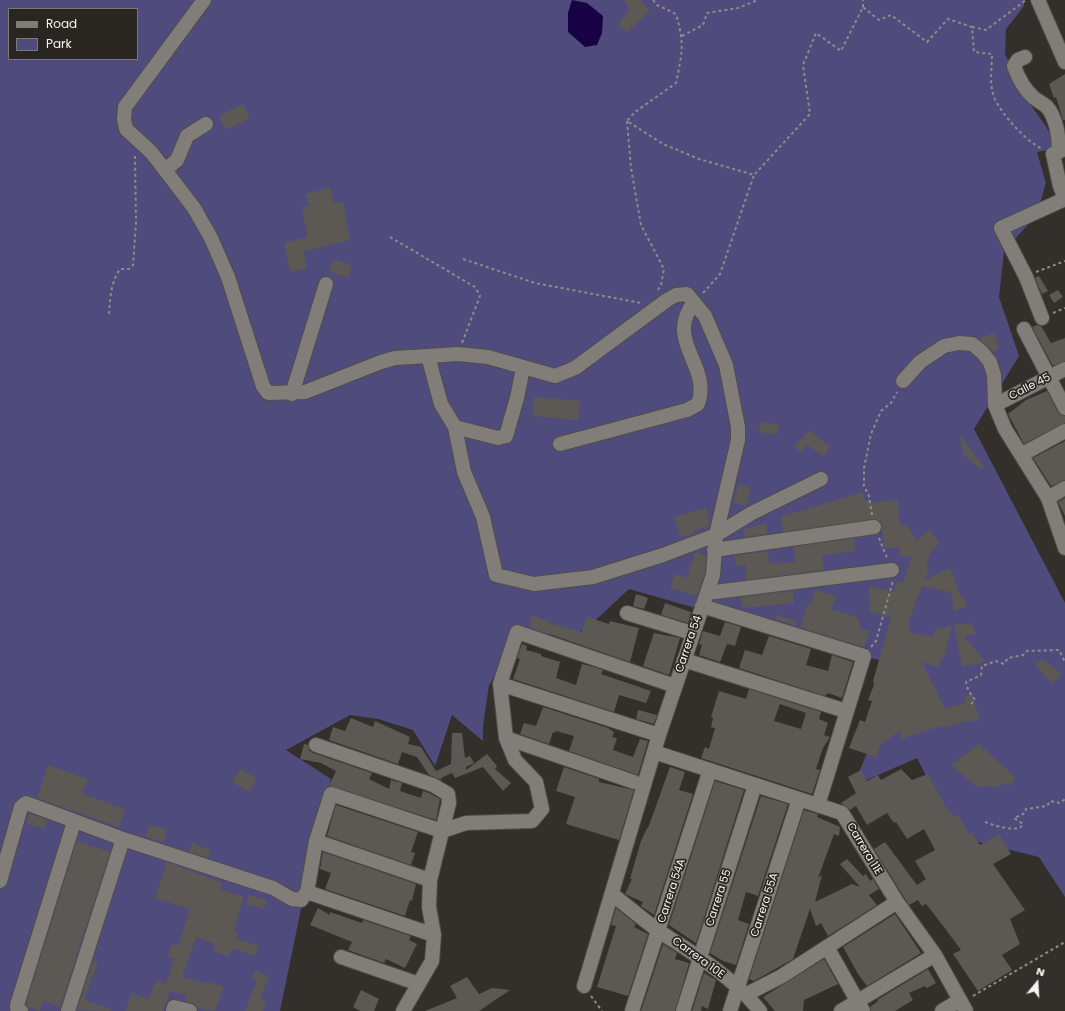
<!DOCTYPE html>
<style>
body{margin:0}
#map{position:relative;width:1065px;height:1011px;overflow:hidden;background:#33302c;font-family:Poppins,sans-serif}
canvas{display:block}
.legend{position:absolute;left:8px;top:8px;width:130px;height:52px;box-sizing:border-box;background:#292622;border:1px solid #7b7875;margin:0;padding:5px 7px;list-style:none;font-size:12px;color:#f6f4f1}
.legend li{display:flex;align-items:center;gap:8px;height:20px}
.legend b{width:20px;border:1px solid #7b7875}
.north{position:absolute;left:1017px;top:963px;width:40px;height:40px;-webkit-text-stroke:3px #292622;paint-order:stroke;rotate:18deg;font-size:11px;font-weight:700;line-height:16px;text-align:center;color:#f6f4f1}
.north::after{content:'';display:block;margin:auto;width:14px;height:18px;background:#f6f4f1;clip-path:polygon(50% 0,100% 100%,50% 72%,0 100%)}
</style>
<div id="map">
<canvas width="1065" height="1011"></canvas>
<ul class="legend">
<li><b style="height:5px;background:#817d78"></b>Road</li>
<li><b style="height:11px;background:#4f4b7d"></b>Park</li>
</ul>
<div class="north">N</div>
</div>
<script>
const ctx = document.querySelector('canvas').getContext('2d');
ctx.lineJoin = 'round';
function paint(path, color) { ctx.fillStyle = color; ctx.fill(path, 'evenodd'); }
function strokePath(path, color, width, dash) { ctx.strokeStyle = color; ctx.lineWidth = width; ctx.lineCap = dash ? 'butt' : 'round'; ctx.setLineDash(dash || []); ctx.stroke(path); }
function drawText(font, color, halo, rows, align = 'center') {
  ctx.font = font + ' Poppins,sans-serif'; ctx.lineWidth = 3.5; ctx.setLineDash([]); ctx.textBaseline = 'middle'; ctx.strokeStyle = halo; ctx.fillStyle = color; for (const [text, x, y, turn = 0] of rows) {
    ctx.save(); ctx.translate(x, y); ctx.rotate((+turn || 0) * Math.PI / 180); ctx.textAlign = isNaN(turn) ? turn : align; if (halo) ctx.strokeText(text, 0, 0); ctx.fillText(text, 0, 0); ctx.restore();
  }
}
paint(new Path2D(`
 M0,0H1024V6L1006,29L1005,54L1030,104L1045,125L1058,148L1037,152L1046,183L1036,216L1004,251L999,297L1019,356L974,429L1065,603V897L1039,857L957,837L917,758L853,786L874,737L882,661L629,589L584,631L517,637L489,685L483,726V741L452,715L435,766L413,730L378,719L350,715L286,750L331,779L302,904L280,1011H0ZM9,9H137V59H9Z`), '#4f4b7d');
paint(new Path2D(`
 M572,0L587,3L603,16L602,33L597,45L585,47L568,32V13Z`), '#180246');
paint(new Path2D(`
 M624,0H640L650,11L627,32L618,25L629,9Z
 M1065,74V120H1063L1056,97L1054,98L1049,84Z
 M243,104L250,118L226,130L219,116Z
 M330,187L334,203L343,202L350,240L304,251L307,268L290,272L284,243L307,237L302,207L309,206L306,194Z
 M334,259L352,266L348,278L329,271Z
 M1039,276L1048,291L1042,294L1035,278Z
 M1058,290L1063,297L1054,303L1049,295Z
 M1037,325L1041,326L1051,343L1065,338V361L1053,366L1032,327Z
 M994,333L999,348L993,352L979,338Z
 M1047,391L1058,412L1065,416V423L1024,444L1008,414L1026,400Z
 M534,397L580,401L578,420L532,416Z
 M760,422L779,424L777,435L759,432Z
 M810,430L830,447L824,456L807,445L800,452L794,446Z
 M959,434L984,467L981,470L964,455Z
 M1065,441V480L1051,486L1033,458Z
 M739,484L751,488L746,506L733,502Z
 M862,492L865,501L869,500L870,503L898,500L899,524L908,526L916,541L929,530L940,543L931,551L926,566L929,568L925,580L950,568L961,597L963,596L967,606L954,611L951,592L922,586L908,623L911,633L933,637L935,629L952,626L944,658L942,657L938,667L922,662L945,709L965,703L964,696L971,694L980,720L971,722V720L941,728L940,726L902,739L900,731L881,744L876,757L849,748L860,720L865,722L872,701L868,700L874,685L873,681L891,618L870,611L869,586L893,592L897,581L903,583L912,557L899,556L900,547L884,548L882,525L881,522L877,519L783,532L781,517Z
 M1065,498V516L1058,502Z
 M706,508L710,521L709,526L693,531L694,533L680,537L674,517Z
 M766,523L767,534L745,537L743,530Z
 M854,538L855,551L822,556L824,570L746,580V565L736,566L734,556L768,551L769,564L796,562L794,547Z
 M696,552L706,556L705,573L697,596L670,588L675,574L686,578Z
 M815,590L836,596L832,609L858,618L860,630H870L864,647L800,627L808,603L811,604Z
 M793,591L794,603L743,608L741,597Z
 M636,594L648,598L644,609L633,606Z
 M665,603L691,612L688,623L661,615Z
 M533,615L549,621V623L582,632L587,617L609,624L610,621L639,628L630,662L529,627Z
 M776,615L796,621V626L775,619Z
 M725,622L741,627L735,646L727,644L720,662L699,655L702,645L699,644L703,631L720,636Z
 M954,623L955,625L971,623L976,634L964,636L986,662L962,667Z
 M654,633L680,638L669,675L643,666Z
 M769,636L811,649L806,665L828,671L832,655L853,662L842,698L828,693L825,696L739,668L745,650L762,655Z
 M522,644L527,646L526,650L541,654V656L560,662L556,678L576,685L582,664L594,667L603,670L601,674L651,691L646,703L619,695L614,712L513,679L520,659L517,658Z
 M1042,659L1062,674L1053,684L1035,665Z
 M749,689L821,712L819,719L828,723L824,735L830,737L823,748L816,769L820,770L812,794L701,758L705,747L709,749L715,728L711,727L713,718L711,717L719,691L746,699ZM780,704L806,713L801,729L774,721Z
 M543,707L608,728L614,732L612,737L617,738L613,750L633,757L640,739L648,741L638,775L569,751L574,736L556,731L555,733L553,732L549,744L520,734L524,723L536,726Z
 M638,710L657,715L654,724L636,719Z
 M351,718L373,727L375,721L410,737L408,744L421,747L436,771L451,764L452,733H462L465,758L470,756L474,763L466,767V770L487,754L497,766L495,769L511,783L503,791L483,767L455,778L452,773L441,778L442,780L429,775L417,757L402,752L398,764L329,740L333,727L345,731Z
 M304,744L308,745L309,750L313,753L372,773L369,779L389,789L391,780L402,783L400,791L421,798L423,791L429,793L440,799L436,820L329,786L336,771L321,763L300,759Z
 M979,744L1016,778L1008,787L1005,783L993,788L991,786L977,787L951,765Z
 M48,765L88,779L82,794L125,809L119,827L37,798Z
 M564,767L599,779V782L634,790L619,840L566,824L575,797L556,791Z
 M670,767L685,772L679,790L693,794L654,915L641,906L643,902L625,894L632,879H630L641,841L647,828H648Z
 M240,769L257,778L249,792L232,782Z
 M901,769L912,780L928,774L947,809H949L954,817L958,815L970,835L972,833L980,845L999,834L1011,854L993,864L1025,910L1010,919L1020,944L1002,955L1012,970L978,991L953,954L961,950L944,927L926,904L922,906L918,900L909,905L874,849L885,842L917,885L926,879L915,861L935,850L924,829L907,839L896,822L894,823L887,813L867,825L856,806L850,810L841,803L856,793L848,777L861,770L867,781L878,775L881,780Z
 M715,781L744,790L696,943L669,925Z
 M761,796L788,804L758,896L746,892L738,920L749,924L736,965L723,961L710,953Z
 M336,805L418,832L411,852L415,853L411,865L327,836Z
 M804,810L818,814L817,817L840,827L839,836L834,834L818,878L822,875L815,902L852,884L860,887L840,864L847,859L863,876L866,874L870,881L873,879L879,889L869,895L877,905L828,936L821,923L816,926L810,909L793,959L754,981L749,979Z
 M29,814L48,820L44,829L26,823Z
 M152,825L167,830L163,842L145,836L149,826L151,827Z
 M77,841L110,852L60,1007L43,1001L40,1011L29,1007L26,1004Z
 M192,843L211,850L208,858L189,852Z
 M323,852L416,884L412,901L410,900L405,916L325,889L331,873L320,869Z
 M167,862L222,883L220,889L244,897L234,930L238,931L236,939L258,945L256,956L232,948L229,957L213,951L215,944L196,937L182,977L209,984L210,982L224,987L215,1011L198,1008L192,1003L185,1001L187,995L170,991L163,1011H126L131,993L149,999L156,980L166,984L174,959L168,957L172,944L178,946L190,909L155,898Z
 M249,895L267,900L264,909L246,904Z
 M318,908L330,915V912L362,923L363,920L411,936L409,940L417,944L405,968L386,959L384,963L348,950L352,942L310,925Z
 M616,908L636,924L634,927L648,934L628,996L597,987L616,926L611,925Z
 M895,914L921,953L867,986L858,974L843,947Z
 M663,944L677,953L675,959L689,963L675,1011H641Z
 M824,959L838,984L804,1000L803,1011H775L763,997Z
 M93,961L98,962L84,1000L111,1009L110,1011L77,1010Z
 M928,969L936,983L927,988L925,986L909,993L913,1000L895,1011H871L870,1007L878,1001L877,1000Z
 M255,970L269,977L260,998L267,1001L263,1011H245L257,981L251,979Z
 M704,973L716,980L708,1009L702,1006L701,1011H692Z
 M467,977L479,994L492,988L510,990L479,1011H425L457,998L450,986Z
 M361,990L379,999L374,1011H360L353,1007Z`), '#5c5854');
const minor = new Path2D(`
 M204,0L125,107L124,119L126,129L151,152L165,170L194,208L211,238L228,277L263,386L268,393L305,392L381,362L395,358L428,356L458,354L488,357L555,376L575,368L667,300L676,295L687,294L705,316L726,365L738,427V440L716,535L713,575L659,735L584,986
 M1038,0L1065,62
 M1025,57L1018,60L1014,66C1018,78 1024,89 1034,98C1038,101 1043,103 1047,107C1056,117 1060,139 1058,152
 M1062,150L1053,154L1060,186L1065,199
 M165,170L177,160L187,136L206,124
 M1042,318L1026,277L1001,228L1065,199
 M1024,329L1065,408
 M428,356L441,404L455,427L464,472L483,517L496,575L534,584L593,577L663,555L716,535L752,513L821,479
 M903,381L920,362L944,346L959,343L972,344L982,352L990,362L994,375L995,405L1005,429L1048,498L1065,548
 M292,394L326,284
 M995,405L1065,369
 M455,427L498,438L506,436L517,398L523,368
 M560,444L687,410L698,404C712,365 664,342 694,302
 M1021,455L1065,431
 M1048,498L1065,488
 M714,550L874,527
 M707,593L892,570
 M702,606L864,656L818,805
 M627,613L692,633
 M684,660L846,711
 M500,684L659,735
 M506,738L634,782
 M316,745L433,785L448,794L449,803L430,880L429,907L434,935L432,961L403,1011
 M654,752L842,813L897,902L935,955L966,1011
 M316,841L430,880
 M0,881L21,807L26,803L123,839L273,888L292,899L301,900L307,892
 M612,894C628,907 644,920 660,932C696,955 733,977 760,1011
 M434,935L307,892L316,841L331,794L442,831L466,823L532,821L542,809L536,782L515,760L506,738L500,684L517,632L675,686
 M827,947L863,1011
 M341,957L419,984
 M747,994L782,976L897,902
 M21,1011L17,1008V1005L74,822
 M68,1011L123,839
 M173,1011L174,1007L190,1011
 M632,1011L710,770
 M683,1011L755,785
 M730,1011L799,799
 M841,1011L935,955
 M942,1011L960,1000`);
strokePath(minor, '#504d49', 16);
strokePath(new Path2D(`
 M653,0L657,5L676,14C685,45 682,53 676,83L635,112L627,121L663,144L699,159L754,175L810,114L803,65L816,33L841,51L863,7L879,20L891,15L927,42L948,19L972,27L974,52L992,54C992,68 989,83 994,97C1001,114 1026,141 1042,149
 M863,7V0
 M972,27L986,30L1026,0
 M682,36L703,25L707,13L738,8L758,0
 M627,121L631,168L641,225L664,269L661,285L658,290
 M390,237L475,287L480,296L462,343
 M463,259L535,283L641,303
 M1036,272L1065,261
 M703,293L720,274L754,175
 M1053,313L1065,308
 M109,314C110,298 111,282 120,269H129L133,265L136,223L135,156
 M872,515L869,496L864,486V468L871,434L881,411L891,403L897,392
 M879,538L887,558
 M871,647L876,641L893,581
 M971,704L975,700L968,690L966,682L981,675L982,666L996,661L1004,664L1008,658L1023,655L1027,651L1059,650L1065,662
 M985,822C996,826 1008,830 1020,828L1023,824L1014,818L1025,813L1026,809L1047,806L1050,801L1060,803L1065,799
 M591,996L602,1011
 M973,996L1065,942`), '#8e8c88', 2, [3, 3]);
strokePath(minor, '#817d78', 14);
drawText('11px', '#f6f4f1', '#292622', [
 ["Calle 45",1030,387,-27],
 ["Carrera 54",689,644,-71],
 ["Carrera 11E",864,849,59],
 ["Carrera 54A",672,891,-72],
 ["Carrera 55",719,898,-72],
 ["Carrera 55A",765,905,-72],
 ["Carrera 10E",698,958,36]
]);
</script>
